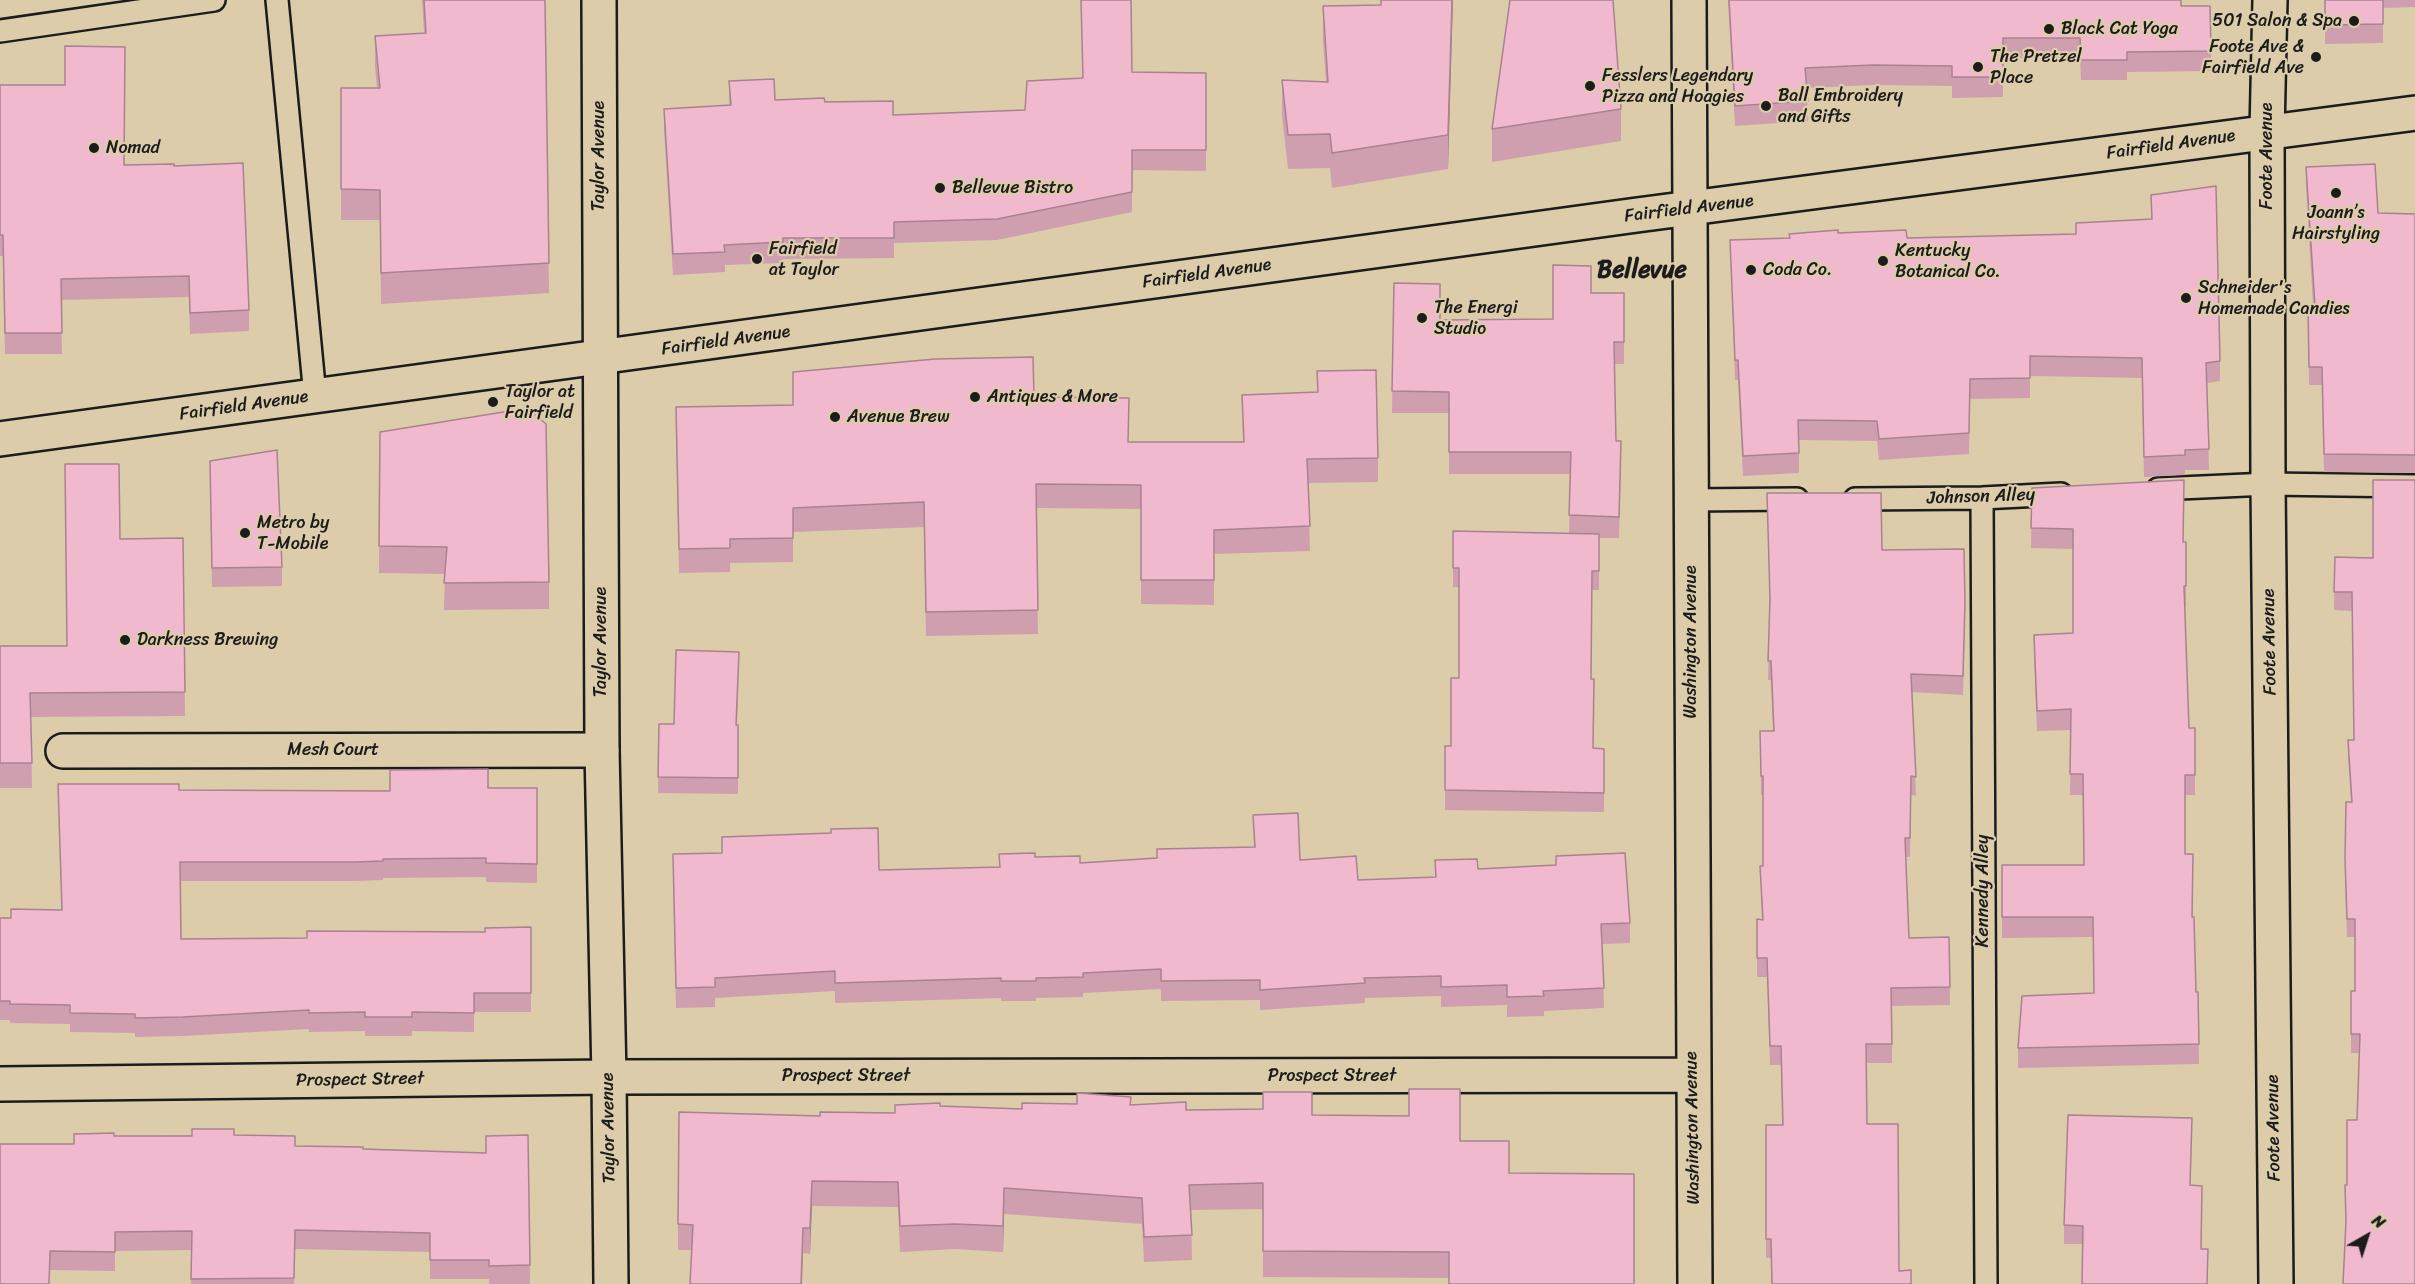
<!DOCTYPE html>
<meta charset="utf-8">
<style>
body{margin:0}
#map{position:relative;width:2415px;height:1284px;overflow:hidden;background:#dca;font-family:Sriracha,sans-serif}
canvas{display:block}
.north{position:absolute;left:2337px;top:1206px;width:60px;height:60px;-webkit-text-stroke:4px #dca;paint-order:stroke;rotate:39deg;font-size:16px;font-weight:700;line-height:24px;text-align:center;color:#1c1c1c}
.north::after{content:'';display:block;margin:auto;width:21px;height:27px;background:#1c1c1c;clip-path:polygon(50% 0,100% 100%,50% 72%,0 100%)}
</style>
<div id="map">
<canvas width="2415" height="1284"></canvas>
<div class="north">N</div>
</div>
<script>
const ctx = document.querySelector('canvas').getContext('2d');
ctx.lineJoin = 'round';
function strokePath(path, color, width, dash) { ctx.strokeStyle = color; ctx.lineWidth = width; ctx.lineCap = dash ? 'butt' : 'round'; ctx.setLineDash(dash || []); ctx.stroke(path); }
function paint(path, color) { ctx.fillStyle = color; ctx.fill(path, 'evenodd'); }
function drawText(font, color, halo, rows, align = 'center') {
  ctx.font = font + ' Sriracha,sans-serif'; ctx.lineWidth = 4.5; ctx.setLineDash([]); ctx.textBaseline = 'middle'; ctx.strokeStyle = halo; ctx.fillStyle = color; for (const [text, x, y, turn = 0] of rows) {
    ctx.save(); ctx.translate(x, y); ctx.rotate((+turn || 0) * Math.PI / 180); ctx.textAlign = isNaN(turn) ? turn : align; if (halo) ctx.strokeText(text, 0, 0); ctx.fillText(text, 0, 0); ctx.restore();
  }
}
const service = new Path2D(`
 M277,0L315,396
 M0,31L214,0
 M2158,489L2268,484L2415,486
 M1982,498L1986,1284
 M1855,499L1982,498L2061,494
 M1691,500L1797,499`);
const minor = new Path2D(`
 M1689,0L1695,1284
 M2270,0L2267,132L2268,484L2276,1284
 M63,751L602,750
 M0,1084L609,1077L1693,1075`);
const tertiary = new Path2D(`
 M599,0L602,750L609,1077L611,1284`);
const secondary = new Path2D(`
 M0,439L1637,215L2415,113`);
strokePath(service, '#1c1c1c', 26);
strokePath(minor, '#1c1c1c', 38);
strokePath(tertiary, '#1c1c1c', 38);
strokePath(secondary, '#1c1c1c', 38);
strokePath(service, '#dca', 21);
strokePath(minor, '#dca', 33);
strokePath(tertiary, '#dca', 33);
strokePath(secondary, '#dca', 33);
paint(new Path2D(`
 M422,0H545L549,293L381,304L380,220H341V88H377L375,67V36L424,33Z
 M1081,0H1131L1132,72L1206,73V171L1132,170V212L997,240L894,243V258L783,259V263L725,265V272L673,275L664,130V109L729,106V81L775,100L825,102L893,115L1025,110L1083,79Z
 M1453,0L1448,169L1332,188L1330,168L1288,169L1282,115V80L1326,82L1323,41V6L1381,5Z
 M1728,0H2181V6L2211,51V71L2127,72V80H2081L2080,58H2003V97L1952,98V86L1873,85L1807,88L1808,121L1735,126Z
 M2325,0H2415V7L2383,8V43L2325,44Z
 M0,85L124,165L174,166L249,310V331L190,334L189,297L61,300L62,354H5L3,256H0Z
 M1621,109V141L1492,162V129Z
 M2306,167L2378,213L2415,214V473L2324,472L2322,385H2309L2308,306H2313L2306,186Z
 M2151,195L2220,361V381L2207,383L2209,470H2185V475L2144,477L2142,378L2030,376V398L1970,399L1969,454L1879,460L1877,441L1799,440V473L1743,476L1738,380H1735L1730,240L1789,238L1838,233L1907,238L2076,234V223L2151,219Z
 M1394,283L1440,320L1553,319L1591,293H1624V364H1614L1616,441L1621,462L1619,538H1599V590H1592L1591,679L1593,748L1604,749V812L1445,810V746H1451L1459,678V587H1453V531L1569,533L1571,474H1449V413H1392Z
 M1242,395L1378,458V482L1308,483L1310,551L1214,554V605L1141,604V509L1036,508L1038,634L926,636L924,527L793,532V562L730,563V572L679,573L676,431L793,405L1034,397L1129,442H1243Z
 M380,432L549,582V609L444,610L445,574L379,573Z
 M210,480L282,567V586L212,587Z
 M2032,488L2184,501L2183,542H2186V606H2184L2189,728H2195V795H2185V854L2193,917L2196,992H2198L2199,1064L2018,1068V1048L2094,993L2093,937L2002,938V865H2084L2083,795H2070L2071,730L2037,731L2034,655V635L2073,633V549L2031,548Z
 M1767,493L1882,550L1965,621L1963,695L1912,692L1916,796L1911,795L1910,857H1906L1909,938L1949,937L1950,1005L1892,1006V1063H1866L1867,1124L1899,1271L1911,1284H1771V1258H1766V1125H1782L1781,1065H1770L1767,977H1757V919L1762,920L1760,866H1763V795H1761L1760,731H1773L1771,680H1768L1770,609Z
 M183,538L185,716L31,717L32,788H0V646H67L120,539Z
 M2335,557L2373,558L2415,1284L2346,1229L2345,1185H2347L2357,1120L2360,1053H2351V991H2355V937H2347L2345,876L2346,802H2351L2348,758V740H2354L2352,611L2334,610Z
 M739,668L737,725H738V794L658,793L659,724H674Z
 M58,784L179,790L390,791L488,788H537V883L486,882V877L383,878V880L356,881H180L181,939L307,938L485,932L531,927V1012H474V1032L412,1031V1036H365V1031L309,1032V1029L183,1036L135,1037V1033L70,1032V1024L10,1023V1020H0V918H11L62,910Z
 M1253,815L1300,860L1358,880L1435,877V860L1478,869L1630,923V943L1602,944L1604,1008L1544,1011V1016L1507,1017V1005L1441,1007V996L1365,998V1003L1260,1010V1000L1161,1001V989L1083,993V997L1036,998V1001H1001V998L835,1003V991L715,998V1007L676,1008L673,874L722,853V837L879,870L999,867L1035,857L1080,863L1157,858L1254,847Z
 M1460,1089L1449,1278L1263,1277V1209L1191,1210L1192,1260L1144,1262L1142,1224L1004,1214L1003,1252L955,1249L900,1252L898,1207L812,1206L810,1254L803,1253L802,1284H690L692,1250H678V1224L820,1116L895,1113L940,1106L1022,1109L1131,1105L1186,1110L1312,1115L1409,1116Z
 M234,1135L295,1146L486,1153L528,1135L530,1284H489V1279H430V1252L295,1249L294,1284H191L192,1250L115,1251V1271L50,1270L0,1284L74,1144L114,1136Z
 M2192,1136L2190,1185L2202,1249H2208L2207,1284H2082L2083,1244H2064V1225Z`), '#cf9fb0');
paint(new Path2D(`
 M1452,0H1453L1448,169V135Z
 M812,1181V1206L810,1254V1228Z
 M1004,1188V1214L1003,1252V1226Z
 M803,1228L802,1284H801Z`), '#a98290');
const building = new Path2D(`
 M424,0H545L549,263L381,273L380,190L341,189V88H380L375,36L426,33Z
 M1081,0H1131L1132,72L1206,73V150H1132V192L997,219L894,222V238H783V242L724,245L725,252L673,254L664,109L731,105L729,81L774,79L775,100L824,98L825,102L893,101V115L1025,110L1027,81L1083,78Z
 M1381,0H1452L1448,135L1332,153L1330,134L1288,135L1282,80L1328,82L1323,6L1381,5Z
 M1510,0H1613L1621,109L1492,129Z
 M1729,0H2181V6H2210L2211,51L2127,52V60H2081L2080,38H2003V77H1952V66L1873,65L1805,68L1808,101L1735,106Z
 M2325,0H2383V24L2325,25Z
 M65,46L125,47L124,165L174,164V166L243,163L249,310L190,313L189,276L61,279L62,333H5L3,235H0V85H65Z
 M2375,164L2378,213L2415,214V455L2324,454L2322,367H2309L2308,306H2315L2306,167Z
 M2216,186L2220,361L2206,363L2209,449L2185,450V455L2144,457L2142,358L2030,356V378L1970,379L1969,433L1879,439L1877,421L1798,420L1799,453L1743,456L1738,360H1735L1730,240L1790,238L1789,234L1838,230V233L1906,230L1907,238L2076,234V223L2152,219L2151,195Z
 M1553,265L1591,266V293H1624V342H1614L1616,441H1621L1619,517L1569,515L1571,452H1449V392L1392,391L1394,283L1440,284V320L1553,319Z
 M1033,357L1034,397L1129,398L1128,442H1244L1242,395L1318,392L1317,371L1376,370L1378,458L1307,459L1310,526L1214,530V580H1141V485L1036,484L1038,610L926,612L924,502L793,508V538L730,539V548L679,549L676,407L793,405V372L935,359Z
 M528,408L546,424L549,582L444,583L447,547L379,546L380,432Z
 M277,450L282,567L212,568L210,461Z
 M65,464H119L120,539L183,538L185,692L30,693L32,763H0V646H67Z
 M2184,480L2183,542H2186V586H2184L2189,728H2195V775H2185V854H2193L2192,917H2194L2196,992H2198L2199,1044L2018,1048L2022,996L2094,993L2093,917H2002V865H2084L2083,774H2070L2071,709L2037,711L2034,635L2073,633V529L2031,528L2032,488Z
 M2373,480H2415V1284H2343L2346,1221L2345,1185H2347V1120H2357L2360,1034H2351V991H2355V919H2347L2345,858L2346,802H2352L2348,740H2354L2352,592H2334L2335,557L2373,558Z
 M1767,493H1881L1882,550L1964,549L1965,602L1963,676L1911,674L1916,777L1911,776L1910,838H1905L1909,938L1949,937L1950,987L1891,988L1892,1044H1866L1867,1124H1898L1899,1271L1911,1270V1284H1772L1771,1239H1766V1125H1783L1781,1046H1770L1767,958H1757V919L1763,920L1760,866H1763V776H1761L1760,731H1774L1771,661H1768L1770,599Z
 M1453,531L1599,534V571H1592L1591,679H1594L1593,748L1604,749V793L1445,790V746H1451V678H1459V568H1453Z
 M676,650L739,652L736,725H738V778L658,777L659,724H674Z
 M488,769V788H537V864L486,863V858L383,859V861L356,862H180L181,939L307,938V931L485,932V928L531,927V993H474V1013L412,1012V1017H365V1012L309,1013V1010L183,1017L135,1018V1014L70,1013V1005L10,1004V1001H0V918H11V909L62,910L58,784H179V790L390,791V770Z
 M1298,813L1300,860L1356,856L1358,880L1436,877L1435,860L1477,859L1478,869L1556,865V856L1625,853L1630,923L1601,924L1604,988L1543,991L1544,996L1507,997V985L1441,987V976L1364,978L1365,983L1260,990V980L1161,981V969L1083,973V977L1036,978V981H1001V978L835,983V971L715,978V987L676,988L673,854L722,853V837L831,833V829L878,828L879,870L1000,867L999,854L1035,853V857L1080,856V863L1157,858V849L1255,847L1253,815Z
 M1409,1089H1460V1141H1509V1173L1634,1174V1284H1449V1252L1263,1251V1183L1189,1185L1192,1235L1144,1237L1142,1198L1004,1188L1003,1226L955,1224L900,1226L898,1182L812,1181L810,1228H803L801,1284H690L693,1225L678,1224L679,1112L820,1116V1112L895,1113V1105L940,1103V1106L1022,1109V1103L1077,1104V1093L1131,1097L1130,1105L1186,1102V1110L1263,1109V1092H1312V1115L1409,1116Z
 M2068,1115L2192,1118L2190,1185L2202,1186L2201,1249H2208L2207,1284H2082L2083,1226L2064,1225Z
 M192,1129H234V1135L295,1136V1146L363,1147V1149L486,1153V1136L528,1135L530,1265L489,1266V1260H430V1233L295,1230L294,1278L191,1279L192,1231L115,1232V1252L50,1251L49,1284H0V1144H74V1134L114,1133V1136H192Z`);
paint(building, '#f1b9cd');
strokePath(building, '#a98290', 1.5);
for (const [x, y, r, color] of [
 [2354,21,6,"#1c1c1c"],
 [2049,29,6,"#1c1c1c"],
 [2316,57,6,"#1c1c1c"],
 [1978,67,6,"#1c1c1c"],
 [1590,86,6,"#1c1c1c"],
 [1766,106,6,"#1c1c1c"],
 [94,148,6,"#1c1c1c"],
 [940,188,6,"#1c1c1c"],
 [2336,193,6,"#1c1c1c"],
 [757,259,6,"#1c1c1c"],
 [1883,261,6,"#1c1c1c"],
 [1751,270,6,"#1c1c1c"],
 [2186,298,6,"#1c1c1c"],
 [1422,318,6,"#1c1c1c"],
 [975,397,6,"#1c1c1c"],
 [493,402,6,"#1c1c1c"],
 [835,417,6,"#1c1c1c"],
 [245,533,6,"#1c1c1c"],
 [125,640,6,"#1c1c1c"]
]) { const dot = new Path2D(); dot.arc(x, y, r, 0, 2 * Math.PI); ctx.fillStyle = color; ctx.fill(dot); strokePath(dot, '#dca', 2); }
drawText('18px', '#1c1c1c', '#dca', [
 ["501 Salon & Spa",2342,21,"right"],
 ["Black Cat Yoga",2061,29],
 ["Foote Ave &",2304,47,"right"],
 ["Fairfield Ave",2304,68,"right"],
 ["The Pretzel",1990,57],
 ["Place",1990,78],
 ["Fesslers Legendary",1602,76],
 ["Pizza and Hoagies",1602,97],
 ["Ball Embroidery",1778,96],
 ["and Gifts",1778,117],
 ["Nomad",106,148],
 ["Bellevue Bistro",952,188],
 ["Joann’s",2336,213,"center"],
 ["Hairstyling",2336,234,"center"],
 ["Fairfield",769,249],
 ["at Taylor",769,270],
 ["Kentucky",1895,251],
 ["Botanical Co.",1895,272],
 ["Coda Co.",1763,270],
 ["Schneider's",2198,288],
 ["Homemade Candies",2198,309],
 ["The Energi",1434,308],
 ["Studio",1434,329],
 ["Taylor at",505,392],
 ["Fairfield",505,413],
 ["Antiques & More",987,397],
 ["Avenue Brew",847,417],
 ["Metro by",257,523],
 ["T-Mobile",257,544],
 ["Darkness Brewing",137,640]
], 'left');
drawText('18px', '#1c1c1c', '#dca', [
 ["Fairfield Avenue",2171,145,-8],
 ["Taylor Avenue",599,156,-90],
 ["Foote Avenue",2267,156,-90],
 ["Fairfield Avenue",1689,209,-7],
 ["Fairfield Avenue",1207,274,-8],
 ["Fairfield Avenue",726,341,-8],
 ["Fairfield Avenue",244,406,-8],
 ["Johnson Alley",1981,497,-2],
 ["Taylor Avenue",601,642,-90],
 ["Washington Avenue",1691,642,-90],
 ["Foote Avenue",2270,642,-91],
 ["Mesh Court",333,750],
 ["Kennedy Alley",1983,891,-90],
 ["Prospect Street",846,1076],
 ["Prospect Street",1332,1076],
 ["Prospect Street",360,1080,-1],
 ["Taylor Avenue",609,1128,-91],
 ["Washington Avenue",1693,1128,-91],
 ["Foote Avenue",2274,1128,-91]
]);
drawText('bold 24px', '#1c1c1c', '#dca', [
 ["Bellevue",1642,271]
]);
</script>
